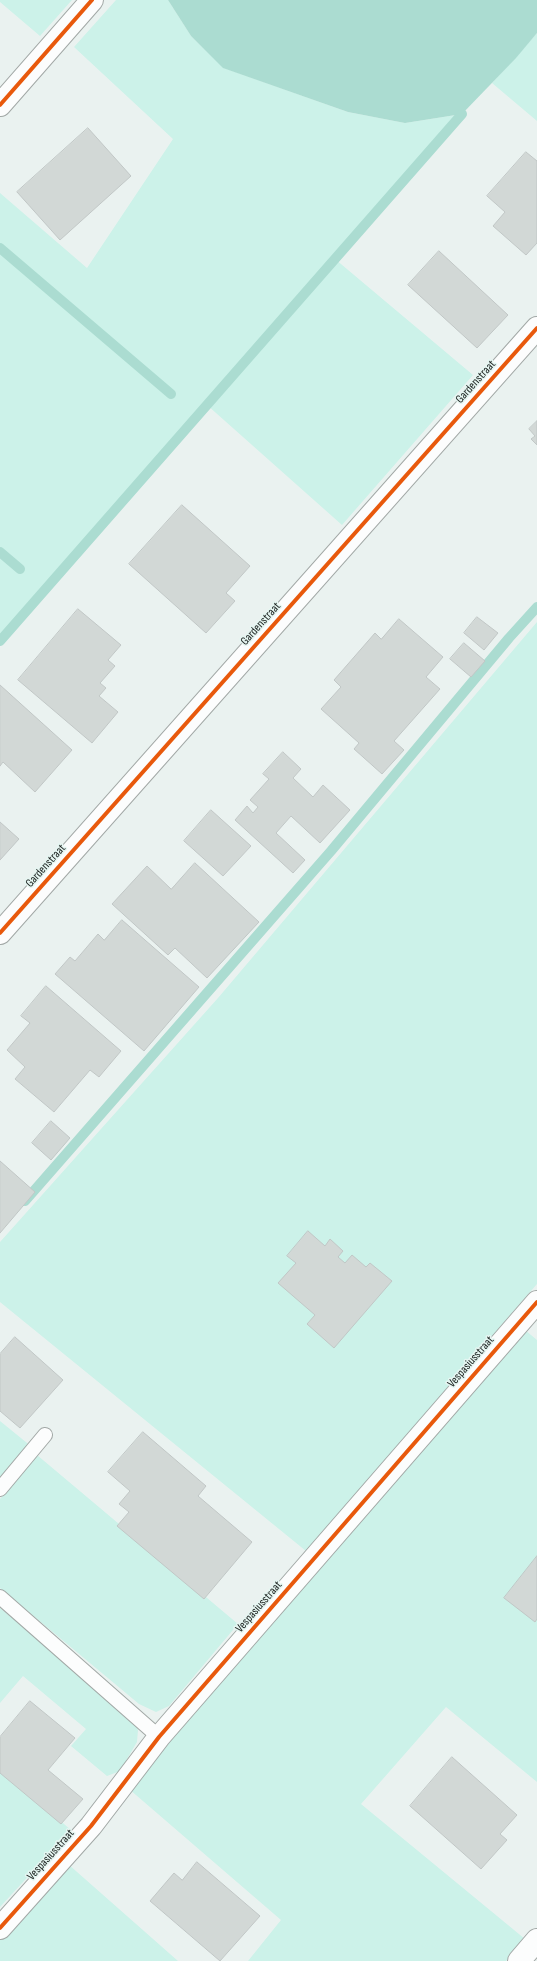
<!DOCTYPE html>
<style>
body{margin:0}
canvas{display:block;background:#eaf2f0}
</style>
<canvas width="537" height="1961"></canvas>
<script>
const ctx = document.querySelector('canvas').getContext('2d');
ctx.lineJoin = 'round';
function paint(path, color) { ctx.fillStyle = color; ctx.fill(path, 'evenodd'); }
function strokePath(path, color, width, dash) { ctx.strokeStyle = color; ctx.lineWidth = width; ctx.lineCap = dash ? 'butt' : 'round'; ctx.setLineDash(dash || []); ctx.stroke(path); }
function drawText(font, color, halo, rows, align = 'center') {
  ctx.font = font + ' "Sofia Sans Condensed",sans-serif'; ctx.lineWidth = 3; ctx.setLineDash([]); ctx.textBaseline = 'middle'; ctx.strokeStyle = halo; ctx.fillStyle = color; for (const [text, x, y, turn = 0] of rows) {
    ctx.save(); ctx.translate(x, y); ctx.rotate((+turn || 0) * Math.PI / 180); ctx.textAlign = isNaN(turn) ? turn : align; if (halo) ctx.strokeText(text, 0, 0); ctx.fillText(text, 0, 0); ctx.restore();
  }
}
paint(new Path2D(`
 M0,0H72L40,36L0,2Z
 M116,0H168L191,36L224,68L348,112L405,123L462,114L335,259L473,375L342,525L207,405L0,641V193L87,268L173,139L74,47Z
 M537,33V121L492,83Z
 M537,622V1284L306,1551L0,1302V1242L218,998Z
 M525,1330L537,1340V1782L446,1707L361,1804L525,1939L506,1961H248L281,1920L129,1789Z
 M0,1421L32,1447L0,1483Z
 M37,1455L238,1624L169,1706L156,1712L139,1704L0,1588V1499Z
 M0,1608L131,1715L138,1730L137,1742L120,1771L107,1776L71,1746L86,1729L23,1676L0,1703Z
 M0,1769L71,1830L0,1907Z
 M68,1864L178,1961H0V1940Z`), '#ccf2e9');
paint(new Path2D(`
 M168,0H537V33L516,58L462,114L405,123L348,112L223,68L191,36Z`), '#abdcd1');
strokePath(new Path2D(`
 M0,248L171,394
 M0,552L20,569
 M0,641L462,114
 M25,1201L331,851L509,638L537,607`), '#abdcd1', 10);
const building = new Path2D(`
 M88,128L131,176L60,240L17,192Z
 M526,152L537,161V243L526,255L493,226L505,212L487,196Z
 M439,251L508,315L477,348L408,285Z
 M537,421V445L531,439L535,436L529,429Z
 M182,505L250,566L226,593L235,601L206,633L129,564Z
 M78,609L121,645L108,660L115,666L100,683L106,688L99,696L118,712L92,743L18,680Z
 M477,617L498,633L484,650L464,633Z
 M399,619L443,657L426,677L440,689L394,741L404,750L382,774L354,749L359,743L321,709L341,687L334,680L375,633L381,639Z
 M464,643L485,661L471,677L450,659Z
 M0,685L72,750L35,792L3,762L0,766Z
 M283,752L301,769L293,778L313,797L323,785L350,810L320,843L291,816L276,833L305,860L293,873L235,820L247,806L253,813L258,807L250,800L269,779L263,774Z
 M211,810L251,846L223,876L184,841Z
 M0,822L19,839L0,860Z
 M195,863L259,922L207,978L175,948L168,955L112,904L147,866L171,889Z
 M122,920L199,987L144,1051L55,974L70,957L75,961L98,934L104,940Z
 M46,986L121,1051L99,1077L90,1070L54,1112L15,1079L25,1067L7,1050L30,1023L21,1016Z
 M51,1121L70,1138L51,1160L32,1143Z
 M0,1161L35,1192L0,1233Z
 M308,1231L325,1246L330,1239L343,1251L338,1257L345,1263L352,1255L366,1267L370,1263L392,1281L334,1348L307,1324L315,1315L278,1283L296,1263L287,1256Z
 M15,1337L63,1380L20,1428L0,1411V1354Z
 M143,1432L206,1486L198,1496L252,1542L204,1599L117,1526L129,1512L119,1504L130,1491L108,1472Z
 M537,1556V1619L535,1622L504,1598Z
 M30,1701L75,1738L48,1770L83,1799L61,1824L0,1773V1737Z
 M452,1757L517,1815L500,1834L507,1840L481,1869L410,1806Z
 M197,1862L260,1916L220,1961L150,1901L174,1873L182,1880Z`);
paint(building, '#d2d8d6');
strokePath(building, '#c1c7c6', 1);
const lane = new Path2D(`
 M0,1489L45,1435
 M0,1597L159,1737`);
const street = new Path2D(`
 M0,105L92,0
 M0,933L537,328
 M0,1928L91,1826L159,1737L537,1302
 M519,1961L537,1940`);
strokePath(lane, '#a2a8a6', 16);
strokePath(street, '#a2a8a6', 24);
strokePath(lane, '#fcfdfd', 14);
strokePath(street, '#fcfdfd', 22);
strokePath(new Path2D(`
 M0,105L92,0
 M0,933L537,328
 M0,1928L91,1826L159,1737L537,1302`), '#e8590c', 4);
drawText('12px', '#1d2321', '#e6f6f2', [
 ["Gardenstraat",476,382,-48],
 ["Gardenstraat",261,624,-48],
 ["Gardenstraat",46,866,-48],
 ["Vespasiusstraat",471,1362,-49],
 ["Vespasiusstraat",259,1607,-49],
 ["Vespasiusstraat",51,1855,-48]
]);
</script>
